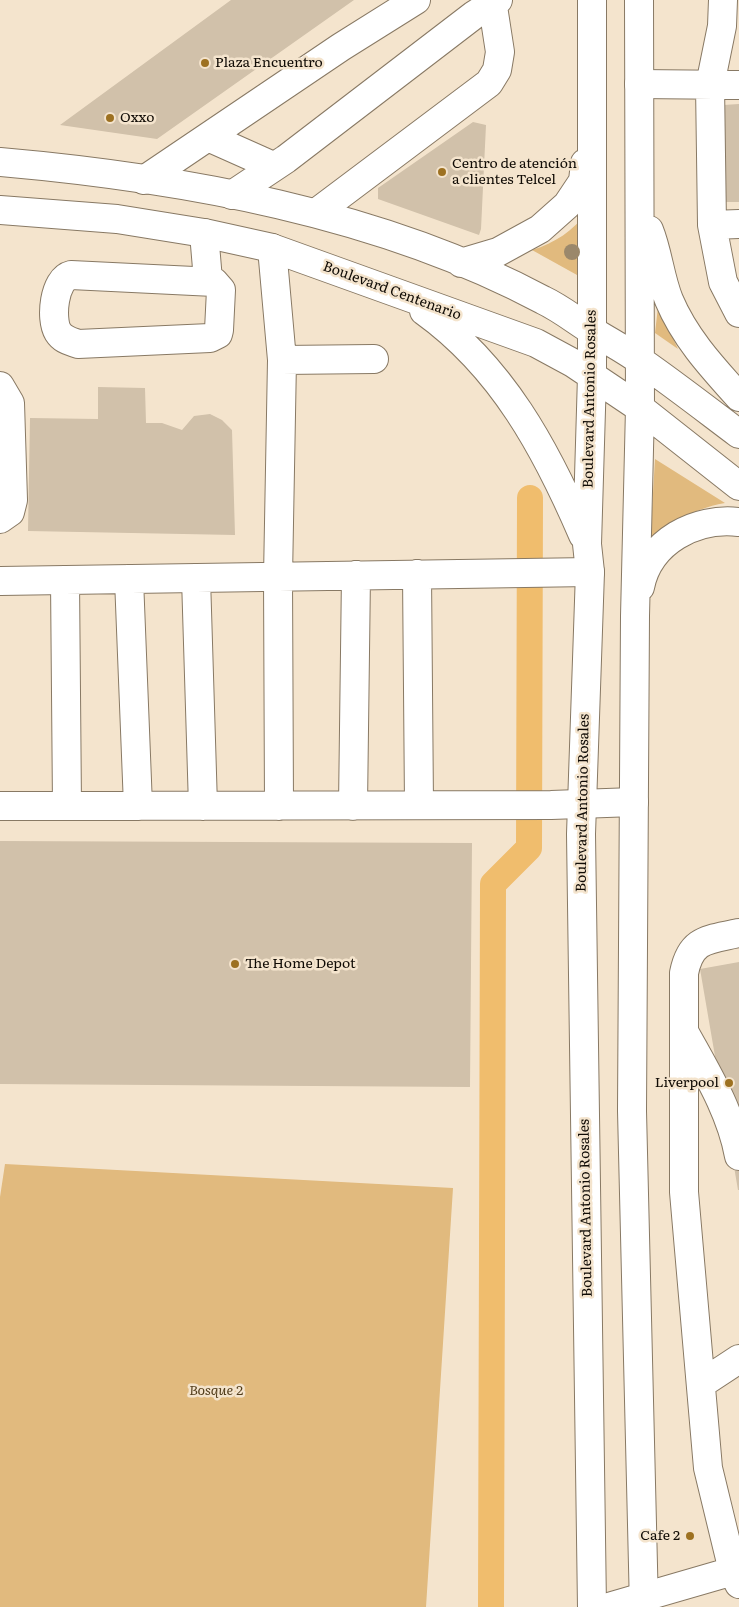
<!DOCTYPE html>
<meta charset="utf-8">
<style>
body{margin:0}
canvas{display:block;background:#f4e4cd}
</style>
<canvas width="739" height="1607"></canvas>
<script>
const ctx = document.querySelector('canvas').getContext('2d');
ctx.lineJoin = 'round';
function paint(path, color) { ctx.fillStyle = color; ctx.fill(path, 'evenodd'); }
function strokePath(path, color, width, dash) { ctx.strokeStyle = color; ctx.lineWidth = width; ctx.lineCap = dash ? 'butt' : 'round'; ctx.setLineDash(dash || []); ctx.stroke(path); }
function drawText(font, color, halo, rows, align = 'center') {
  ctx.font = font + ' Literata,serif'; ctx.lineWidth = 5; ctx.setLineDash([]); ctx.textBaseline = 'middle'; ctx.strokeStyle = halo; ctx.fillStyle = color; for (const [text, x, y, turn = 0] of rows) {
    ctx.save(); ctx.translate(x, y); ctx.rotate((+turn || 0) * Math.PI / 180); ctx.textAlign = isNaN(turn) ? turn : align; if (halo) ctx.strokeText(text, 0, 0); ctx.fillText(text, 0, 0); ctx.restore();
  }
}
paint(new Path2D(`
 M588,211L586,280L532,250C555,243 573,231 588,211Z
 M658,307L678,349L655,333Z
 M655,459L725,503C688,510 678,521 650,545Z
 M5,1164L453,1188L426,1607H0V1197Z`), '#e1ba7e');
strokePath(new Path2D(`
 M491,1607L493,884L529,848L530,498`), '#f0bd6d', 26);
paint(new Path2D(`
 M231,0H354L157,139L60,125Z
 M739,104V202H724L723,105Z
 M473,122L486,125L481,229L479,235L378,199V188Z
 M98,387L145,388L146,423H162L182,430L194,416L210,414L222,420L232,430L235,535L28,531L30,418L98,419Z
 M0,841L472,843L470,1087L0,1084Z
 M739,962V1190H738L700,969Z`), '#d1c1aa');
const minor = new Path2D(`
 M723,0L722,26L710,85L712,225L723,282L739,313
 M639,84L739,85
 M208,137L273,166
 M144,180L341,47L416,0
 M232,195L286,159L474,15L498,0
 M316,213L489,83L497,70L500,52L492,0
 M712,225L739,224
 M204,233L208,280
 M272,248L282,360L278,577L279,806
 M71,275L214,282L221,290L219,330L218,334L210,338L78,344C70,341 63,340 58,332C50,319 54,279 71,275Z
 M282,360L374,359
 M0,386L10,403L13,500L10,512L0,519
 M417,574L419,805
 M196,578L203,806
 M129,579L138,806
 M65,580L67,806
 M0,581L590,572
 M0,806L551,805L634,802
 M353,806L356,575
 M686,1035C707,1073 731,1112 739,1156
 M701,1384L739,1359
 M733,1571L708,1468L684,1192V973C691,938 708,940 739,933
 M609,1607L733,1571L739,1584`);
const major = new Path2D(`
 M592,0V376L587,544L590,572L581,834L592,1607
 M639,0L640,408L635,616L632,1111L644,1607
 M0,162C182,178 380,213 543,300C560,308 575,320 591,330C608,341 626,350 642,362C675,385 707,410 739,434
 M0,210L117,219L204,233L272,248L536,343L573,363L640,408L739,486
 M649,230C658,252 660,278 669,300C685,338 712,367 739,397
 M461,263L498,252L540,229L567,205L583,181L585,163
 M424,311C502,367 546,449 583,535
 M640,587C649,541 696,517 739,522`);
strokePath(minor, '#887964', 30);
strokePath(major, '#887964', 30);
strokePath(minor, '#fff', 28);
strokePath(major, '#fff', 28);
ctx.fillStyle = '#9b886b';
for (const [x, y] of [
 [572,252]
]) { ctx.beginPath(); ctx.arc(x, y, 8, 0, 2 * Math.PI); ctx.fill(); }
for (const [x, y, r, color] of [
 [205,63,5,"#9d7121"],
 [110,118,5,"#9d7121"],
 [442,172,5,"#9d7121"],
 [235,964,5,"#9d7121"],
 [729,1083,5,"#9d7121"],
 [690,1536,5,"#9d7121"]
]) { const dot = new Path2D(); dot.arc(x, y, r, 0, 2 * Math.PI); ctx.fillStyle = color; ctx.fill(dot); strokePath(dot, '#f4e4cd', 2); }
drawText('14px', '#100b05', '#f4e4cd', [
 ["Plaza Encuentro",215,63],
 ["Oxxo",120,118],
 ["Centro de atención",452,164],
 ["a clientes Telcel",452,180],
 ["The Home Depot",245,964],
 ["Liverpool",719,1083,"right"],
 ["Cafe 2",680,1536,"right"]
], 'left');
drawText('14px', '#100b05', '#f4e4cd', [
 ["Boulevard Centenario",392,291,20],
 ["Boulevard Antonio Rosales",590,399,-89],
 ["Boulevard Antonio Rosales",583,803,-89],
 ["Boulevard Antonio Rosales",586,1208,-91]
]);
drawText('italic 14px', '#523d1b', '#f4e4cd', [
 ["Bosque 2",216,1391]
]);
</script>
